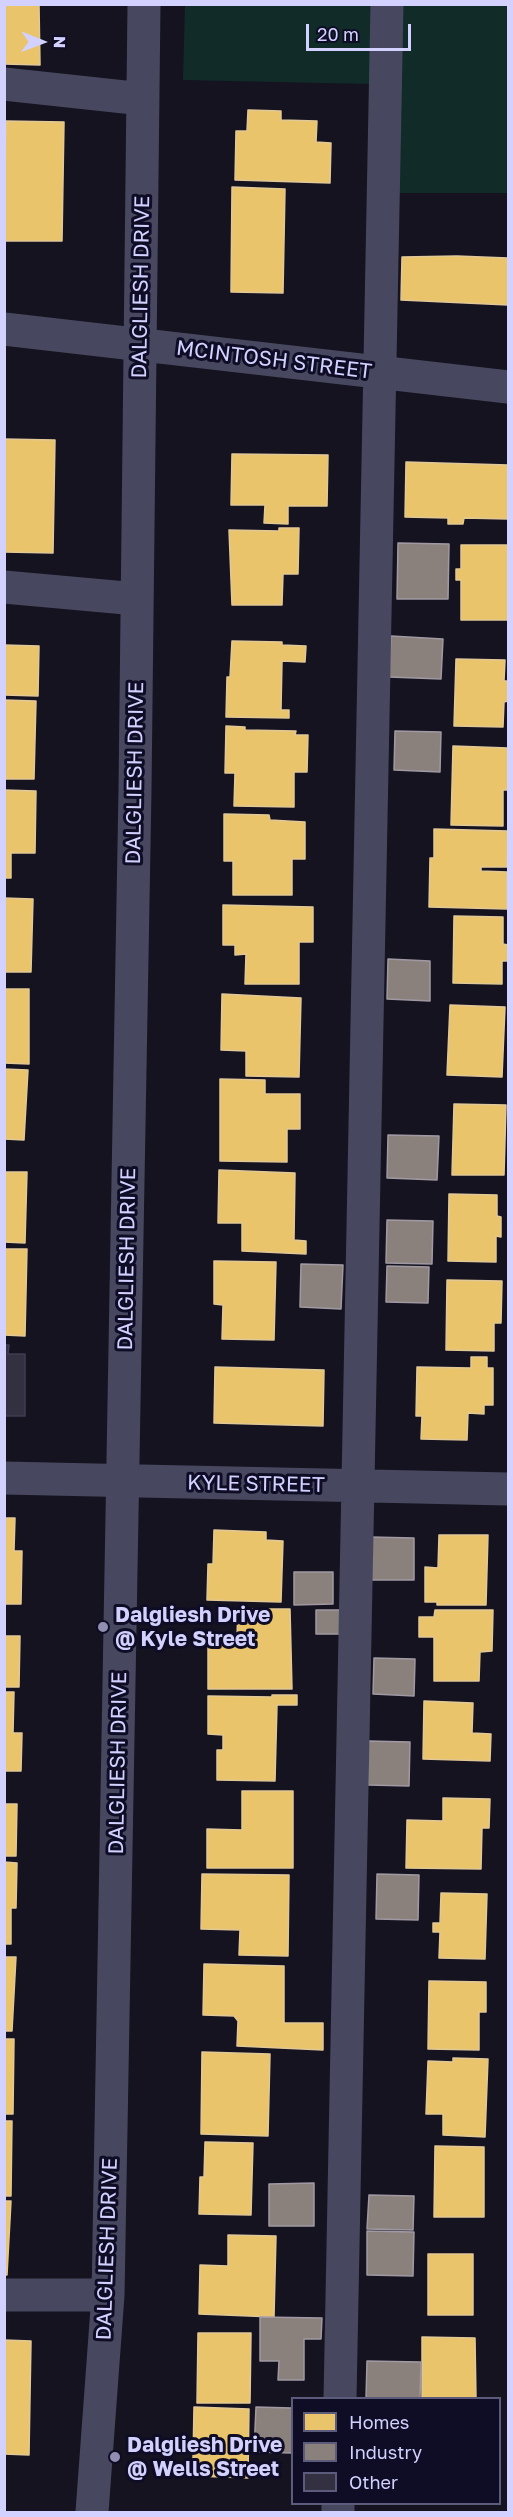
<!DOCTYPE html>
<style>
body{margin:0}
#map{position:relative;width:513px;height:2517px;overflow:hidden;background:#14131f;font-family:"Golos Text",sans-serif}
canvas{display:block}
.frame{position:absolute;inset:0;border:6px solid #d2d1ff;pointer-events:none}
.legend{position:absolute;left:291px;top:2397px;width:210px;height:108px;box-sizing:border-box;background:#0f0d25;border:2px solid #5d5b7c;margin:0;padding:8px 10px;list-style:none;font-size:18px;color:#d2d1ff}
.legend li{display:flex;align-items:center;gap:12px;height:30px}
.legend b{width:30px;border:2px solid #5d5b7c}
.north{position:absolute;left:12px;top:12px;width:60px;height:60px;-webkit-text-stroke:4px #0f0d25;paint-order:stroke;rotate:91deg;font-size:16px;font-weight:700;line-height:24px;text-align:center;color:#d2d1ff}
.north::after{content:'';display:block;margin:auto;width:21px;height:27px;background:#d2d1ff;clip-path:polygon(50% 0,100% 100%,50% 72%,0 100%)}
.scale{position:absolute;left:306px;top:24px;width:105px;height:27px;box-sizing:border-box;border:3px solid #d2d1ff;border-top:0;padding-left:8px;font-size:18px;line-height:21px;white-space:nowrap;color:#d2d1ff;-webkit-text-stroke:4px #0f0d25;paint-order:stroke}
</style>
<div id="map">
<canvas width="513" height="2517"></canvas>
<div class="frame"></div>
<ul class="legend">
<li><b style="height:16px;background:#e9c46a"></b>Homes</li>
<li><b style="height:16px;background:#8a817c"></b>Industry</li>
<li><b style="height:16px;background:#323041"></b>Other</li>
</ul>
<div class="north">N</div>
<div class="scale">20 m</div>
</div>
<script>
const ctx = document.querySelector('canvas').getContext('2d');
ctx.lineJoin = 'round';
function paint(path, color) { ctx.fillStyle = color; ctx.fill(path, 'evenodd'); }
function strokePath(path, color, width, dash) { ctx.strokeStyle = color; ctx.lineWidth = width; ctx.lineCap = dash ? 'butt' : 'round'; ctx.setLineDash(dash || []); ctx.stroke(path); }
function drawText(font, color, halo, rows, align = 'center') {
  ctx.font = font + ' "Golos Text",sans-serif'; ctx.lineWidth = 6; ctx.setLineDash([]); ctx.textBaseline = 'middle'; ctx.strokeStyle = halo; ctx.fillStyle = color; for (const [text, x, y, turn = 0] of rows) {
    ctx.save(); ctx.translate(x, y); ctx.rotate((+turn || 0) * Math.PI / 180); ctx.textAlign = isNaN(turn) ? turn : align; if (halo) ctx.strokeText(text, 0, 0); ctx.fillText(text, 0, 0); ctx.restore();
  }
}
paint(new Path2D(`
 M185,5H372L370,84L183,80Z
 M400,5H508V193H398Z`), '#112b29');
const homes = new Path2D(`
 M4,4H39L40,65L4,64Z
 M248,110L281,111V120L317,121L316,142L331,143L330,183L235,180L236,131H247Z
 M6,121L64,122L62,241H4Z
 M232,187L285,189L283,293L231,292Z
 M457,256L508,258V305L401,300L402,257Z
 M4,439L55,440L53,553L4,552Z
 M232,454L328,455L327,506H288V524L264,523L265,505H231Z
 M406,462L508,465V519L464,518L463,524H448V518L405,517Z
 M279,528H299L298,574H283L282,605H232L229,530L279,531Z
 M461,545H508V620H461V580H456V569H461Z
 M232,641L282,642V645L306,646L305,662L282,661L281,710H289V718L226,717L227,677H230Z
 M4,645L39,646L38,696L4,695Z
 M456,659L505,660L504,681H508V701L504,702L503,727L454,726Z
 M4,700L36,701L34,779H4Z
 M226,726L245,727V730L296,731L295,735H308L307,772H294V807L234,806L235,773H225Z
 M453,746L508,748V790H503V826L451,825Z
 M4,790L36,791L35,853H11V878H4Z
 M224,814L269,815L270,820L305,822V859H292V895H233V861H224Z
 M434,829L508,831L507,867H481V871L507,872V909L429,907L430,858H434Z
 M4,898L33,899L31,972H4Z
 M223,905L313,907V942H299V984H245L246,954L235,955V945H223Z
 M454,916L503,917V944L508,945V961H502V984L453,983Z
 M4,989H29V1064L4,1063Z
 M222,994L301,998L299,1077L246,1076V1051L221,1050Z
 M450,1005L505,1007L502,1077L447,1075Z
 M4,1069L28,1070L24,1140L4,1139Z
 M220,1079L265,1080V1094H300V1129H287V1162L220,1161Z
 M454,1104L506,1105L504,1175H452Z
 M219,1170L295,1173L294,1240L306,1241V1254L242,1251V1223H218Z
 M4,1172H27L25,1243L4,1242Z
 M449,1194L497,1195V1216L501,1217V1237L496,1236V1262L448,1261Z
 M4,1249H27L25,1336L4,1335Z
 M214,1261L276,1262L274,1340L222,1339L223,1305L214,1304Z
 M447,1280L502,1281L501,1323H494V1351L446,1350Z
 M471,1357H487V1368H493V1405H484V1414L468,1413L467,1440L421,1439L422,1416H416L417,1367L471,1368Z
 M215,1367L324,1370L323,1426L214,1423Z
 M4,1518H15L14,1551H22L21,1604H4Z
 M214,1530L266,1532V1540L283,1541L281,1602L207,1600L208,1564H213Z
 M439,1535H488L486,1605H437V1602H425V1567L438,1568Z
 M238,1609H290L292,1689H208V1635L237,1636Z
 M435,1610H493L492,1651L480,1652L479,1681H434V1637H419V1617H434Z
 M4,1636H20L19,1687H4Z
 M4,1692H14L13,1733H22L21,1771H4Z
 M272,1695H297V1705H277L275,1781L217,1780V1750H223V1735L208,1734V1696L272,1697Z
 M424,1701L473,1703L472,1733L491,1734L490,1761L423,1759Z
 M242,1791H293V1868H207V1829L242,1830Z
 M443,1798L490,1799L489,1828H482L481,1869L406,1868L407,1820L443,1821Z
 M4,1804H17L16,1856H4Z
 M4,1862L17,1863L16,1908H11V1944H4Z
 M202,1874L289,1875L288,1956L239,1955L240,1930L201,1929Z
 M441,1893L487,1894L485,1959L439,1958L440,1932H433V1923H440Z
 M4,1957H16L12,2031H4Z
 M204,1964L284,1966V2023H323V2050L237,2046L238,2021L234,2016L203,2015Z
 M429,1981L486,1982V2012H479V2050L428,2049Z
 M4,2039H14L13,2114H4Z
 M202,2052L270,2054L268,2136L201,2134Z
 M453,2058L488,2059L485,2137L443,2135V2114H426L428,2061L453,2062Z
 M4,2121H12L11,2196H4Z
 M205,2142L253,2143L251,2215L199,2214L200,2177H204Z
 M435,2146L484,2147V2217H434Z
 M4,2201H11L7,2275H4Z
 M228,2235L276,2236L274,2317L199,2314L200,2265L228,2266Z
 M428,2254H473V2315H428Z
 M198,2333H251L250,2403H197Z
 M422,2337L475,2338L476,2398H422Z
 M4,2340L31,2341L29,2455L4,2454Z
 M194,2407L249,2409L248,2478L195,2476L196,2459H193Z`);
paint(homes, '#e9c46a');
strokePath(homes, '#e2c897', 1.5);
const industry = new Path2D(`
 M398,543L449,544L448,599H397Z
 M391,636L443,639L441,679L389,677Z
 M395,731L441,732L440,772L394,770Z
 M388,959L430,961V1001L387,999Z
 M388,1135L439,1136L437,1180L387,1178Z
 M387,1220L433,1221L432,1264L386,1263Z
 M301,1264L343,1265L341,1309L300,1307Z
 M387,1266L429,1267L428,1303L386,1302Z
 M371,1537L414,1538V1580H371Z
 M294,1572H333V1604L294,1605Z
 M316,1610H341V1634H316Z
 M374,1658L415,1659L414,1696L373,1694Z
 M368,1741L410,1742L409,1786L368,1785Z
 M377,1874L419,1875L418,1920L376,1919Z
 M314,2183V2226H269V2184Z
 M369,2195L414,2196L413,2230L367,2229Z
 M367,2231L414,2232L413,2276L367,2275Z
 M260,2317L322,2318L321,2339H304V2380H278L279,2361H260Z
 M367,2361L421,2362L420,2398H366Z
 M256,2407L292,2408V2453L254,2452Z`);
paint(industry, '#8a817c');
strokePath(industry, '#a099a3', 1.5);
const building = new Path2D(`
 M4,1345H9L8,1354H25V1416H4Z`);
paint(building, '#323041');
strokePath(building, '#3e3c53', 1.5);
strokePath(new Path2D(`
 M4,84L143,99
 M4,329L508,387
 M4,587L137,599
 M4,1478L508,1489
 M4,2295H108
 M340,2398L387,4
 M92,2512L108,2295L135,790L144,4
 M338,2512V2504`), '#474860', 33);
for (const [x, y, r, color] of [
 [103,1627,6,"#908eb1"],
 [115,2457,6,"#908eb1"]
]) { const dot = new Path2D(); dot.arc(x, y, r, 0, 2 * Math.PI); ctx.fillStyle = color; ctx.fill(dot); strokePath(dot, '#0f0d25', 2); }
drawText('21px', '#d2d1ff', '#0f0d25', [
 ["DALGLIESH DRIVE",141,287,-89],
 ["MCINTOSH STREET",274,360,7],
 ["DALGLIESH DRIVE",135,773,-89],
 ["DALGLIESH DRIVE",127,1259,-89],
 ["KYLE STREET",256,1484,1],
 ["DALGLIESH DRIVE",118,1763,-89],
 ["DALGLIESH DRIVE",107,2249,-88]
]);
drawText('bold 21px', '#d2d1ff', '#0f0d25', [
 ["Dalgliesh Drive",115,1615],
 ["@ Kyle Street",115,1639],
 ["Dalgliesh Drive",127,2445],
 ["@ Wells Street",127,2469]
], 'left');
</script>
